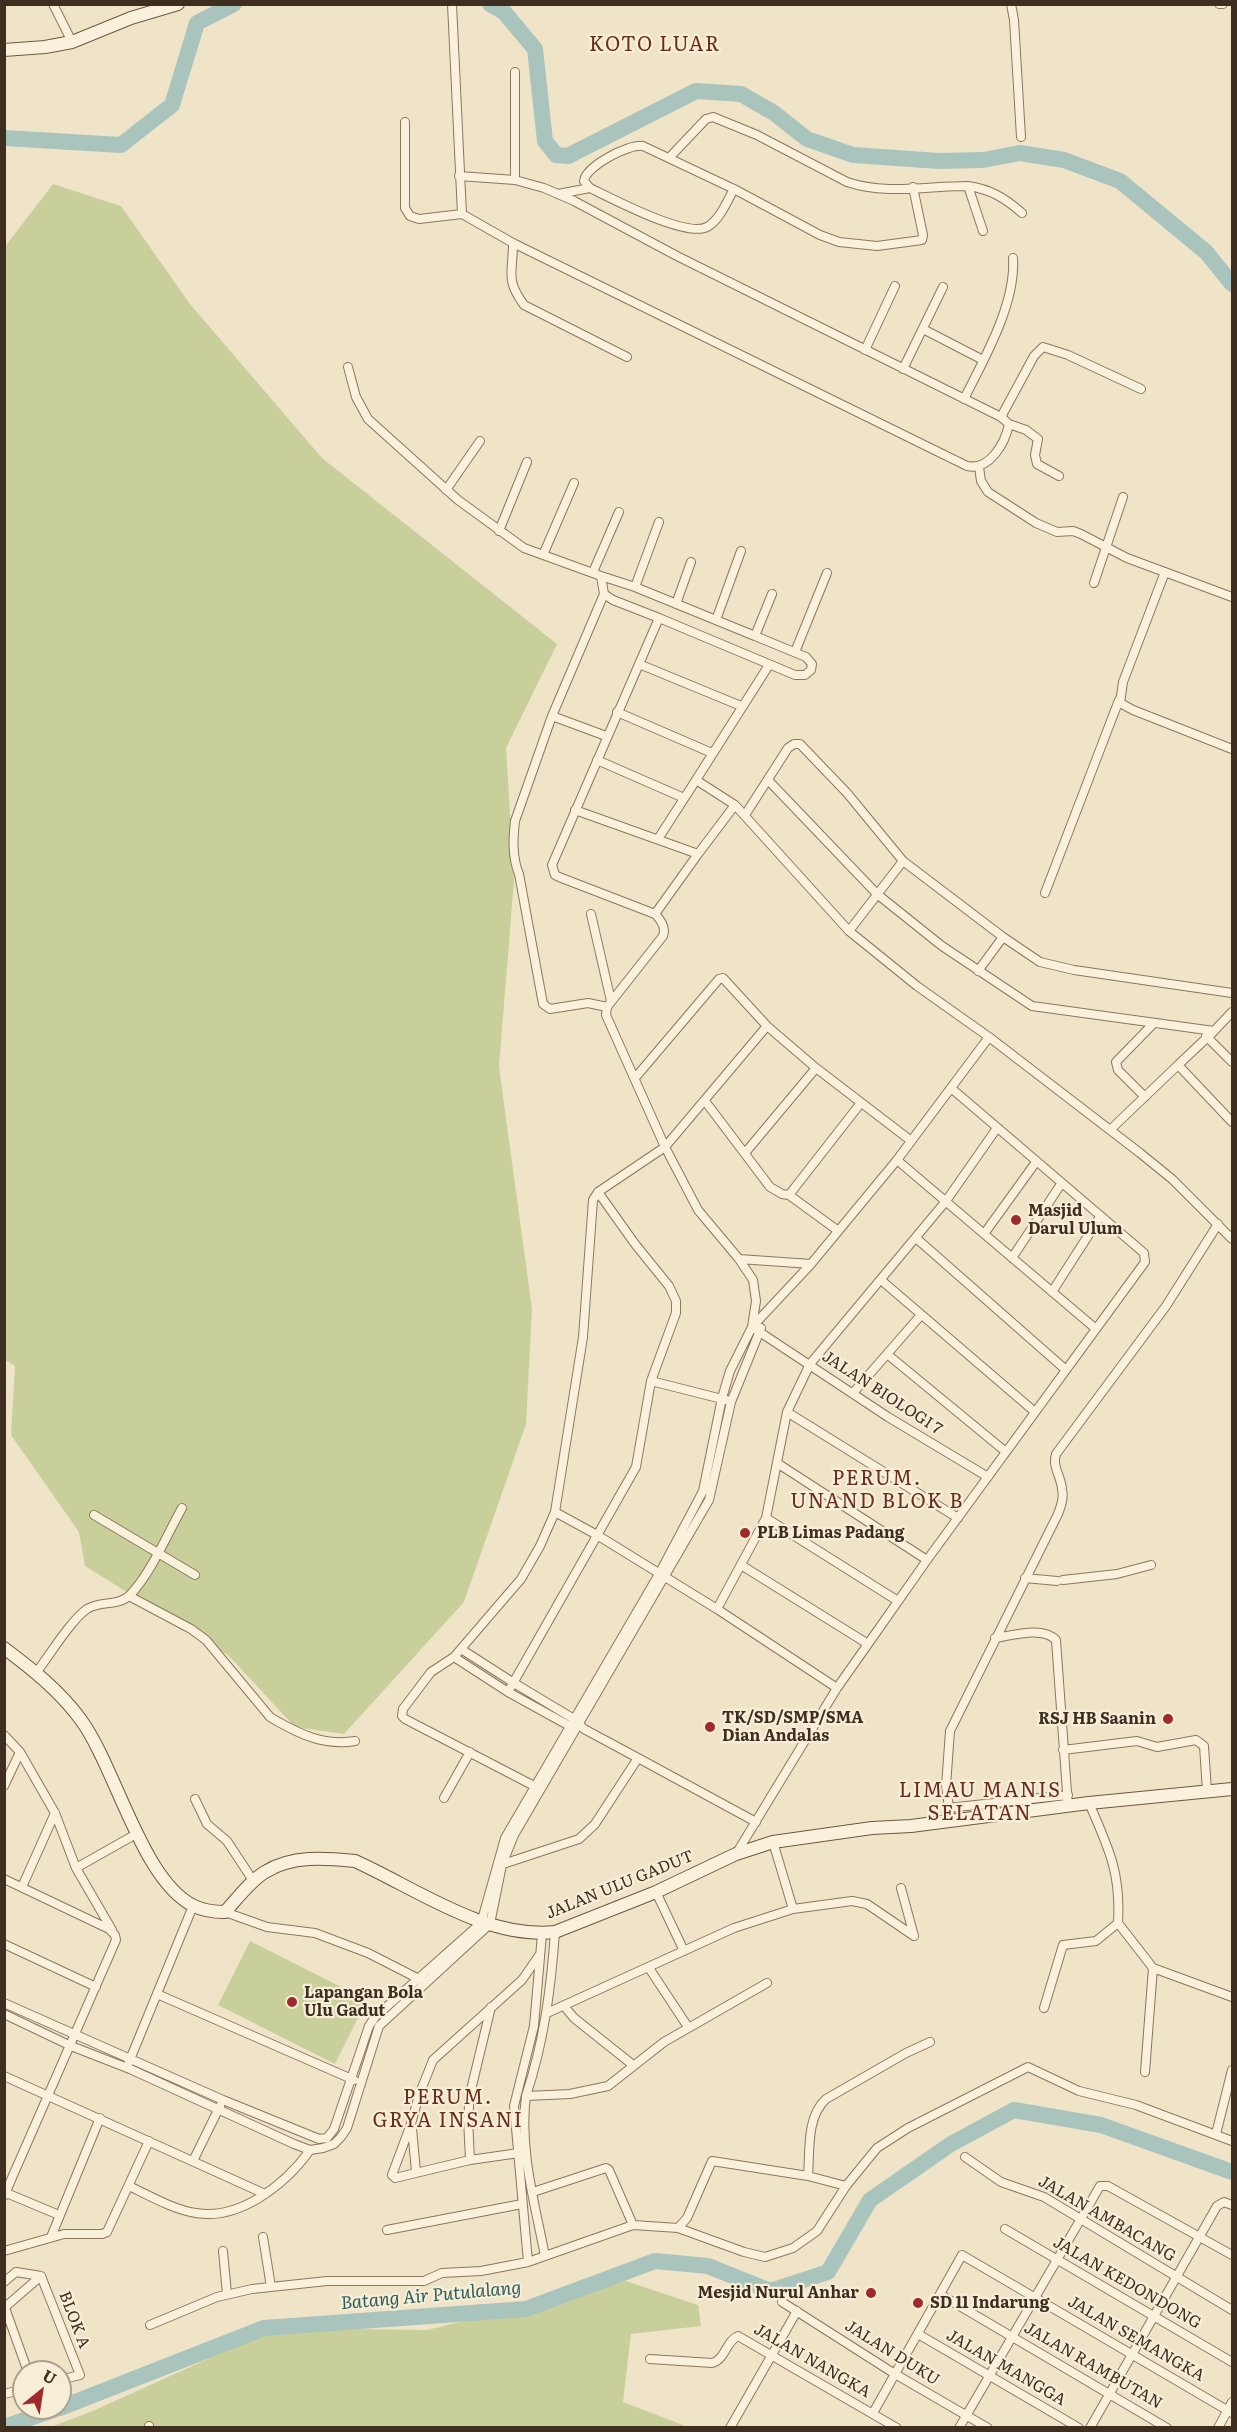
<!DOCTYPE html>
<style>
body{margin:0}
#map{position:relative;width:1237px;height:2432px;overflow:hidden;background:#f0e4c8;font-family:Literata,serif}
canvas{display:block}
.frame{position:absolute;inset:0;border:6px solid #3d2e20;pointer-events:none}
.north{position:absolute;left:12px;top:2360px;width:60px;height:60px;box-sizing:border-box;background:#f7eed8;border:2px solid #ada18e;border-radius:50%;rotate:30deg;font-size:16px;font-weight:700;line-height:24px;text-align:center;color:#3d2e20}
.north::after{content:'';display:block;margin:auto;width:21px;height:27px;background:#9e2a2b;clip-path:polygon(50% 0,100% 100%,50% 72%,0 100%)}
</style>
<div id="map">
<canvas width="1237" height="2432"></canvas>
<div class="frame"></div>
<div class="north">U</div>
</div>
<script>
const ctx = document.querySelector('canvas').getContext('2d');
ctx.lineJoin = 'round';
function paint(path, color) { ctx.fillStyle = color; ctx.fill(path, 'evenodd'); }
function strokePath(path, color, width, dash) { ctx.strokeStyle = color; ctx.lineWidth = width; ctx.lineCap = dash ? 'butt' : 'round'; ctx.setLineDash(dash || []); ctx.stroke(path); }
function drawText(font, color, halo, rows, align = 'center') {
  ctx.font = font + ' Literata,serif'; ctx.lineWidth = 4.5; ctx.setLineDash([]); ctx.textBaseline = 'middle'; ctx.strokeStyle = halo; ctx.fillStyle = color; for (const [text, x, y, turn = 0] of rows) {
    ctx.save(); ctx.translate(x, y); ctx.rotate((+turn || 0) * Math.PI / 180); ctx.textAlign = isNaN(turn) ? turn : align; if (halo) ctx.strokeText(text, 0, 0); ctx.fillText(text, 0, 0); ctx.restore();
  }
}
paint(new Path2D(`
 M53,184L121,206L190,304L322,458L557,644L506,748L514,880L499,1067L532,1309L526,1424L464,1602L344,1734L295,1727L228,1655L85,1566L79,1532L11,1435L15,1366L4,1359V248Z
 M250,1941L367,2000L335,2064L218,2005Z
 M626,2281L698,2305L701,2326L631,2334L623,2402L688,2427L48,2428L95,2410L276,2328L427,2330Z`), '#c9cf9b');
strokePath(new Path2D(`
 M490,4L504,12L535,49L545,141L556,155L568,156L696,91L741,94L774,113L807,139L853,155L939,161L983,160L1020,153L1064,160L1120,181L1206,252L1232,284
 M4,138L121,145L172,105L197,23L234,4
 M60,2408L264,2328L526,2309L655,2261L708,2266L770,2291L828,2272L870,2200L951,2144L1014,2110L1101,2125L1232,2172
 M4,2427L59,2408`), '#a9c4bc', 16);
const street = new Path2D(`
 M53,4L72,42
 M452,4L462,214L513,243L967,466C989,471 1005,444 1009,424
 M1011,4L1014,20L1021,137
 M1219,4H1223
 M515,72V180
 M405,122V208L410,216L419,219L462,214
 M669,158L706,119L713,117L757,135L847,182C885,195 928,186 968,186C990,189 1005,198 1022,213
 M459,176L515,180L544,188L574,201L677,256L1001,417L1009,424L1026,430L1038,439L1035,455L1037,464L1059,476
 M968,186L983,231
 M734,189C727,201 720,220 707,227C686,238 613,199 590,188L584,181C586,166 628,144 643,146L734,189L820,235L839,242L877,246L922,240L923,235L913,187
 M558,194L590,188
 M513,243C513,273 505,279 524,305L627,357
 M923,329L983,360
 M865,350L895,286
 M348,367L356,397L368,419L458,500L524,548L601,576L604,594L613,600L659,618
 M903,369L943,287
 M964,399C984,359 1016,304 1013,258
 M1001,417L1034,356L1043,347L1068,355L1141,389
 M979,467L981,481L988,492L1036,523L1057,532L1073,531L1081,534L1127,558L1232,597
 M446,490L480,441
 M499,531L527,462
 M543,555L574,483
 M593,572L619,512
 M1165,572L1123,682L1120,703L1133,710L1232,749
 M601,576L635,587L755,636L772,594
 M1094,583L1123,497
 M635,587L659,522
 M604,594L552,716L515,821C513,839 512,857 519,874L543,1004L550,1009L588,1003L607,1007
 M676,604L691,562
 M716,620L741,551
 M755,636L806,657L812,664L811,670L805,675H795L659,618L552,865L555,875L559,877L655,914C662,921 666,928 663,936L607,1007L606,1015L665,1147L698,1210L739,1259L753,1280L756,1301L752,1327L888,1417L988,1477
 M795,652L827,573
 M639,664L741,706
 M617,712L712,753
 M552,716L606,736
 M597,760L684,798
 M768,780L877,894L942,946L1032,1006L1214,1031L1232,1012
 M735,805L849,931L917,986L989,1037L1140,1153L1172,1179L1232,1239
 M575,810L698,854L735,805L696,780L769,665
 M745,815L788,748L794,744H800L847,793L903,861L1003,937L1040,962L1074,970L1232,993
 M658,839L696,780
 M1045,893L1119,700
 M591,914L611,1001
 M655,914L698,854
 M849,931L903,861
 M978,971L1003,937
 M1206,1036L1232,1062
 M1178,1065L1214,1031
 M635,1078L719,979L723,978L767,1026L816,1068L910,1140
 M1145,1097L1118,1070L1116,1062L1154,1023
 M705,1101L770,1187L782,1194L789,1195L860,1104
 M1110,1130L1178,1065L1232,1122
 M745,1153L816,1068
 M897,1160L1096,1329
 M789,1195L837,1230
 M984,1234L1036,1162
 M916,1238L1066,1370
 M1012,1258L1061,1184
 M739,1259L811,1264
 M881,1280L1035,1412
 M1052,1292L1100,1217
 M887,1354L1006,1452
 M651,1381L726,1400
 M853,1393L921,1315
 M787,1412L958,1518
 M777,1463L927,1560
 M555,1512L597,1535L717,1609L837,1688
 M94,1515L195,1575
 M766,1518L898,1601
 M741,1565L868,1644
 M1025,1578L1057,1581
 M1063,1580L1117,1574L1151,1565
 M129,1596L191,1629L206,1640L270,1717L275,1720C301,1735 325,1746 355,1741
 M717,1609L766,1518L787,1412L810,1364L946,1201L997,1128
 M995,1638C1014,1635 1043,1626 1056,1640L1068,1806
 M461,1649L514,1683L574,1719L584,1729L638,1758L595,1824L579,1839L500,1865
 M454,1657L508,1692L575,1729
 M36,1673C49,1656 71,1620 87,1609C101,1600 118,1607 130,1595C151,1573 167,1535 182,1508
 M508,1692L636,1467L651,1381L676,1313V1301L669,1286L635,1244L598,1192
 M4,1735L20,1752L4,1786
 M1063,1750L1137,1741L1157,1747L1196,1740L1204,1746L1207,1791
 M20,1752L55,1813L76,1868L112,1930
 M638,1758L756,1822
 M540,1789L405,1719L402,1716L403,1709L431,1672L454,1657L521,1579L540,1546L555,1512L583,1337L593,1200L598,1192L665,1147L767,1026
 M444,1798L470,1752
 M195,1799L207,1824L227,1841L254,1882
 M948,1808L1068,1795
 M951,1822L946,1786L950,1731L1058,1514C1061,1506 1064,1498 1062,1489C1061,1476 1052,1467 1056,1454L1166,1306L1218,1224
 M773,1842L793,1909
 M736,1854L837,1688L868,1644L927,1560L1145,1262L1144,1253L951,1088
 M76,1868L138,1833
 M4,1879L109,1929L115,1935L116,1940L4,2196
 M22,1887L55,1813
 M901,1888L914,1936
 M656,1892L684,1951
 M225,1912L267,1927L315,1933L368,1953L421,1980
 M1118,1923L1153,1968L1232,1997
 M4,1944L96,1987
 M649,1968L688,2027
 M157,1994L354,2080
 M4,2003L223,2100L319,2139L327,2138L334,2129L369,2026L375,2017L481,1923L505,1838L659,1574L703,1491L722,1398L730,1371L752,1327L811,1264L897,1160L989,1037
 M564,2006L574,2018L633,2065
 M1044,2008L1063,1945L1096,1941L1118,1923C1121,1873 1109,1849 1089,1803
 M547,2013L734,1928L793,1909L852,1901L867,1904L914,1936
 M4,2014L71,2046L130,2069L294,2144L310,2150L323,2148L334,2144L341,2137L347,2128L379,2026L490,1924L502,1865L514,1835L709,1500L731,1402L761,1328
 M129,2062L193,1906
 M1145,2072L1153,1968
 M4,2076L265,2194
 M526,2096C544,2042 551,1988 555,1932
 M412,2128L416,2172
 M1216,2134L1232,2070
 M519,2153L470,2160L395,2178L392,2175L411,2124L419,2095L433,2060L522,1980L540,1954
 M965,2157L1001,2182L1044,2197L1232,2310
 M470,2160L468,2119L470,2094L491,2007
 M193,2161L220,2106
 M808,2176C810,2152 806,2117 826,2099L906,2053L930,2042
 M129,2186C178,2210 208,2229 259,2198C280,2185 296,2170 310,2150
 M4,2192L59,2215
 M533,2192L606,2168L609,2170L633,2225
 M678,2228L687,2218L712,2161L808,2176L846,2186
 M1005,2229L1232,2362
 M387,2230L522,2204
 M51,2237L100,2118
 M263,2237L271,2287
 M4,2251L64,2234H102L107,2232L149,2141
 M223,2251L227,2294
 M545,2256C535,2204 519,2149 526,2096L570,2094L608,2086L664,2042L767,1983
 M528,2262L514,2106L534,2026L542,1934
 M41,2276L80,2375L60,2380
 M4,2282L16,2272L41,2276
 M941,2295L1167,2428
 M782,2302L895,2374L988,2428
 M4,2308L41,2276
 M5,2308L28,2372
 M150,2325L217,2297L252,2289L327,2281H424L442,2273L481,2271L528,2262L633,2225L678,2228L744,2252L765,2257L793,2248L817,2231L846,2186L877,2148L908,2128L1028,2067L1079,2091L1136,2105L1232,2141
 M918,2334L1079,2428
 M650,2359L712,2363C726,2359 726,2341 738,2336L897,2428
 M4,2394L24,2389
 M873,2413L962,2255L1232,2413
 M149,2428V2426
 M730,2428L797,2311
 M959,2428L1100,2186H1108L1232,2255
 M1090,2428L1217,2206L1224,2202L1232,2205
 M1218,2428L1232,2402`);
const secondary = new Path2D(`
 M4,50L45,47L72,42L131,18L178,4
 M4,1648C32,1669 60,1691 81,1720C116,1768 142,1881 194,1906C204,1911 214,1912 225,1912C237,1899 250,1881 265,1872C292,1855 325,1858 355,1861C417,1889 485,1939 555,1932L656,1892L736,1854L773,1842L872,1828L911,1826L1089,1803L1232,1789`);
strokePath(street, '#8d765c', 10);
strokePath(secondary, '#6f573f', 14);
strokePath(street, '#faf1dc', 8);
strokePath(secondary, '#faf1dc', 12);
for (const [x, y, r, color] of [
 [1016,1220,6,"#9e2a2b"],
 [745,1533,6,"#9e2a2b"],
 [1168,1719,6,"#9e2a2b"],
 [710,1727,6,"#9e2a2b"],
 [292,2002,6,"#9e2a2b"],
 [871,2293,6,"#9e2a2b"],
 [918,2303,6,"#9e2a2b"]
]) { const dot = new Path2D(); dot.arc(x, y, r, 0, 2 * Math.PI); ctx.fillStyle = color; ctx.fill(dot); strokePath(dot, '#f7eed8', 2); }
drawText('bold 16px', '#3d2e20', '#f7eed8', [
 ["Masjid",1028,1211],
 ["Darul Ulum",1028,1229],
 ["PLB Limas Padang",757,1533],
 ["TK/SD/SMP/SMA",722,1718],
 ["Dian Andalas",722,1736],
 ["RSJ HB Saanin",1156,1719,"right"],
 ["Lapangan Bola",304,1993],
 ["Ulu Gadut",304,2011],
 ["Mesjid Nurul Anhar",859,2293,"right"],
 ["SD 11 Indarung",930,2303]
], 'left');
drawText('16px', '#3d2e20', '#f7eed8', [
 ["JALAN BIOLOGI 7",882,1393,33],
 ["JALAN ULU GADUT",620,1885,-22],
 ["JALAN AMBACANG",1107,2219,30],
 ["JALAN KEDONDONG",1127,2283,30],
 ["BLOK A",74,2320,69],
 ["JALAN SEMANGKA",1136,2339,30],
 ["JALAN DUKU",892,2353,32],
 ["JALAN NANGKA",812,2361,30],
 ["JALAN RAMBUTAN",1093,2366,30],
 ["JALAN MANGGA",1006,2368,30]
]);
drawText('italic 18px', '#2f5d5a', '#f7eed8', [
 ["Batang Air Putulalang",431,2296,-5]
]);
ctx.letterSpacing = '1.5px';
drawText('20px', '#6b2e1e', '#f7eed8', [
 ["KOTO LUAR",655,45],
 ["PERUM.",877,1479],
 ["UNAND BLOK B",877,1502],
 ["LIMAU MANIS",980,1791],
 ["SELATAN",980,1814],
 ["PERUM.",448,2098],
 ["GRYA INSANI",448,2121]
]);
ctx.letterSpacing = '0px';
</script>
